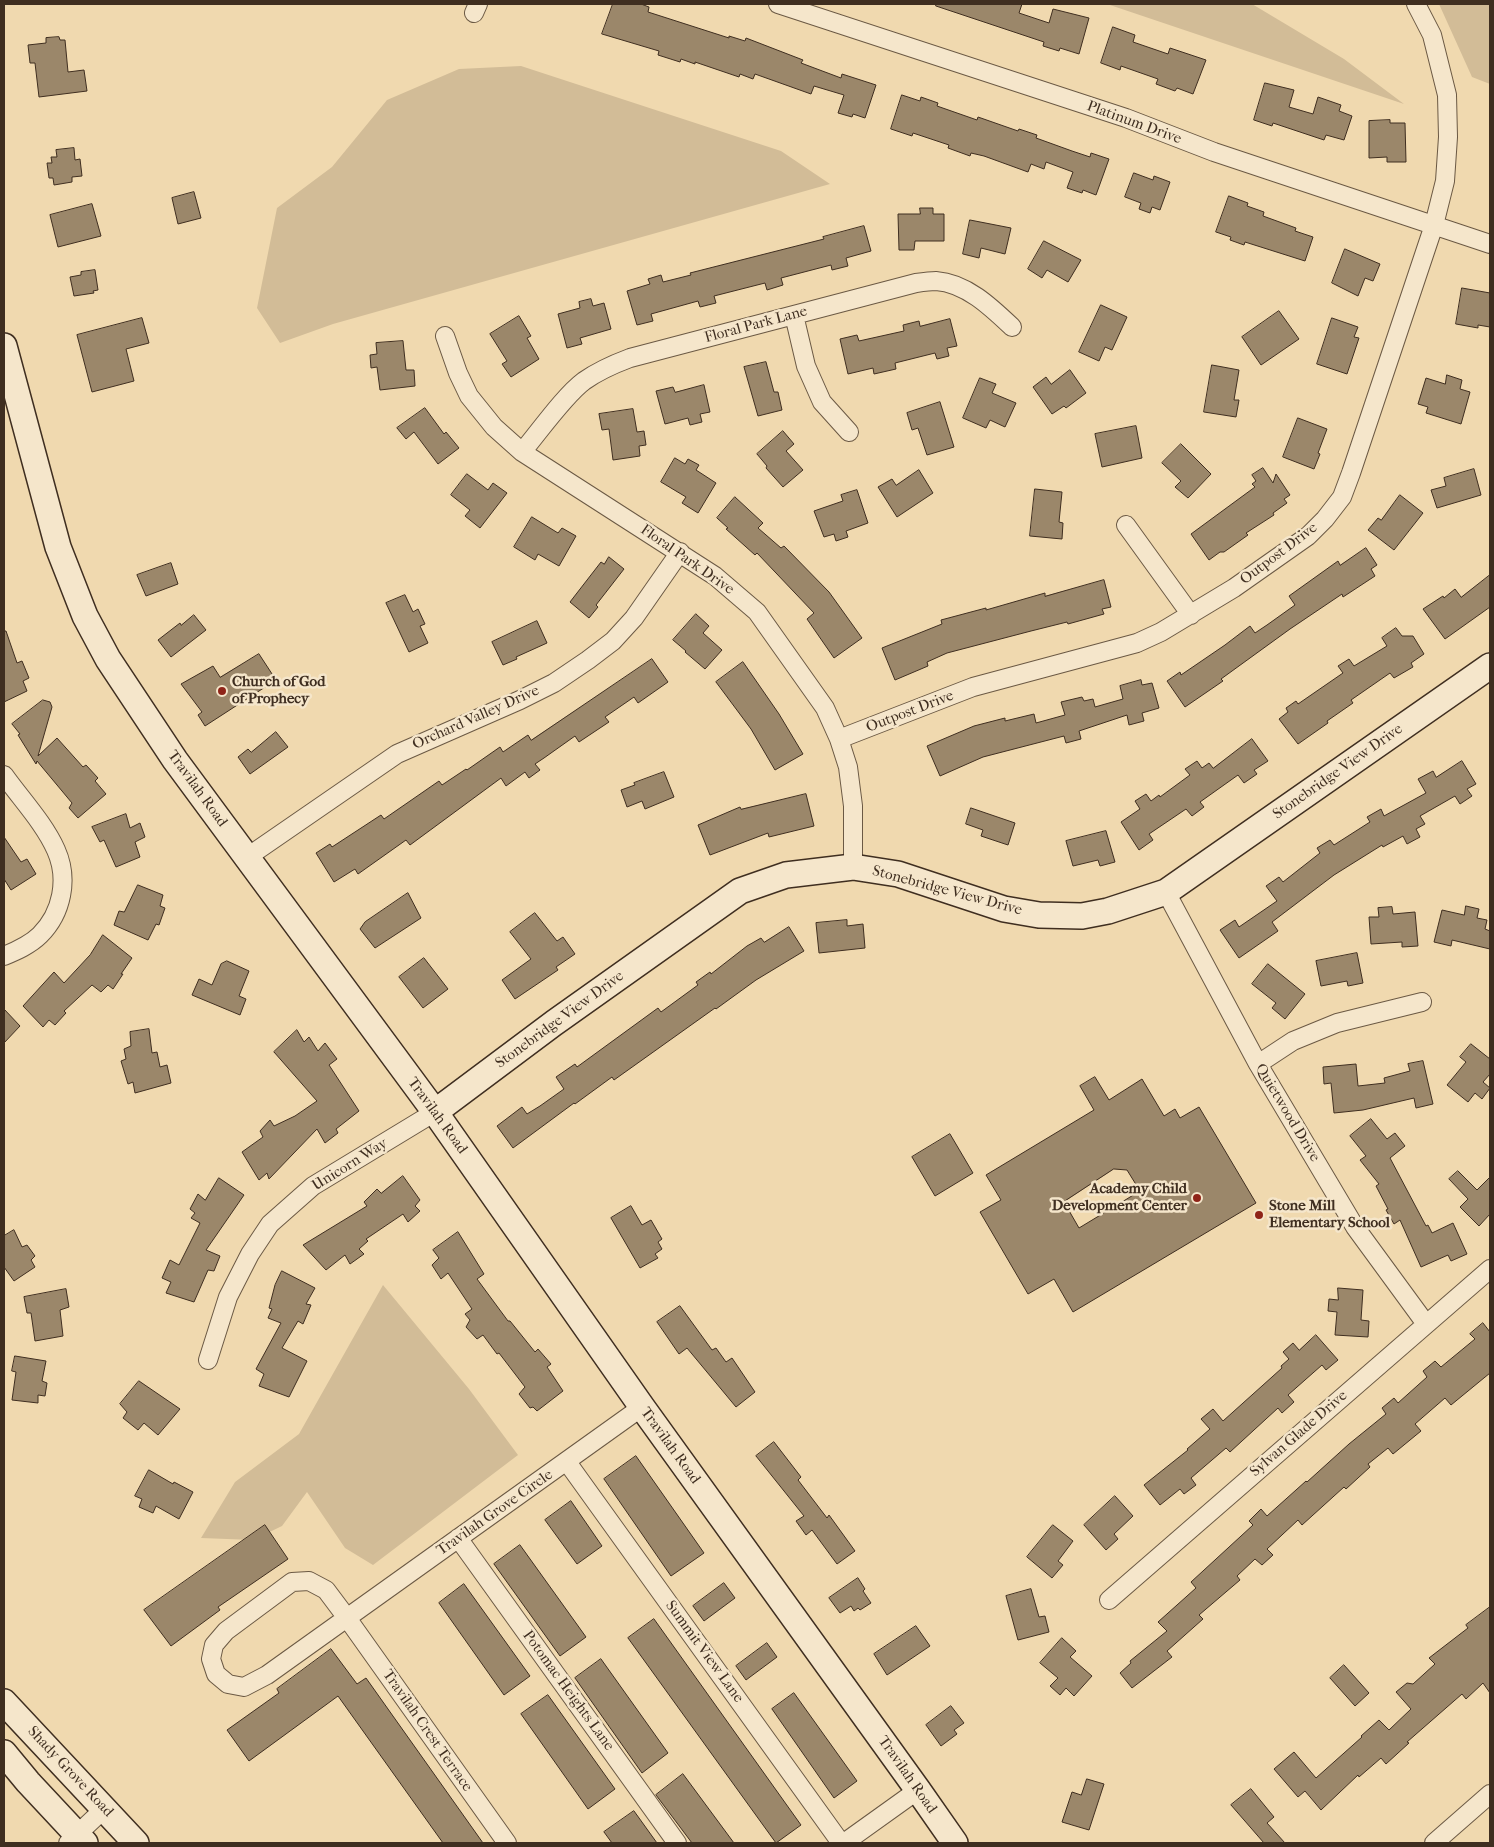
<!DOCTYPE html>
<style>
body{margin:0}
#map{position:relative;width:1494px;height:1847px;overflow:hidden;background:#f0d9af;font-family:"IM FELL French Canon",serif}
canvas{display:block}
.frame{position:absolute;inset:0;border:5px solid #3f2e20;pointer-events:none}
</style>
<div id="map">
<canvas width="1494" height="1847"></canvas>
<div class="frame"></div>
</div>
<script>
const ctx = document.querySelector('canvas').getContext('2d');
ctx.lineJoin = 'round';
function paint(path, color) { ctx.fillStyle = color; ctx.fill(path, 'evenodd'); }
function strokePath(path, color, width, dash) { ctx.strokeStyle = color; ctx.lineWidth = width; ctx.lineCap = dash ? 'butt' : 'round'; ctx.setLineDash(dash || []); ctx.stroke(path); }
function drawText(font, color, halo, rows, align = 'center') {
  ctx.font = font + ' "IM FELL French Canon",serif'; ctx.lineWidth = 5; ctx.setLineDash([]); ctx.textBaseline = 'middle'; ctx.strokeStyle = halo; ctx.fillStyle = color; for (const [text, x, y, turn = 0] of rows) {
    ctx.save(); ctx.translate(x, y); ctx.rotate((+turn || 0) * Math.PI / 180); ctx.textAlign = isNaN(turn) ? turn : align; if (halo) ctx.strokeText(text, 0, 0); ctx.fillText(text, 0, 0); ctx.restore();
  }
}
paint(new Path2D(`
 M1107,4H1252L1344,59L1404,104Z
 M1439,4H1490V84L1472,77Z
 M521,66L781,151L830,184L333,324L280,343L257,308L277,208L332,167L387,100L459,69Z
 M383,1285L469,1389L518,1455L373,1565L345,1548L307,1492L282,1526L253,1540L201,1538L235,1482L299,1434Z`), '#d2bc97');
const building = new Path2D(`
 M613,4H641L649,7L648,12L729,38V36L745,41L746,38L803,60L801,63L841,78L842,74L876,85L865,118L853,114L852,117L838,113L844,95L814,86L811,94L755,74L753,79L740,74L739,77L695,62V64L681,59L680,62L658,55L659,51L602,34Z
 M936,4H1022L1019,13L1049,23L1053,9L1089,18L1079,54L1060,48L1059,51L1043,46L1044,42L936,6Z
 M1113,27L1135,35L1133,42L1168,54L1170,48L1206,60L1193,94L1177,88L1175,91L1156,84L1158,79L1121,66L1120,70L1101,63Z
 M59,37L60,40H65L68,72L84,70L87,91L39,97L35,63H30L28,45L46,43V38Z
 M1265,83L1294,90L1289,107L1313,114L1318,97L1341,105L1339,111L1352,116L1344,140L1326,135L1324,140L1273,123L1272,126L1254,120Z
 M902,95L920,101L921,97L938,103L937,106L977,120L978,117L1018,131L1019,129L1037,135L1036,138L1072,151L1090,157L1091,153L1109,159L1096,195L1083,190L1082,193L1067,188L1073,172L1046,162L1044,169L1031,164L1028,172L984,156L971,153L970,156L948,148L949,145L913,133L912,136L891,129Z
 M1390,120V123H1405L1406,162H1387V157L1369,158V121Z
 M74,148L75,160L80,159L82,176L72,177V182L54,185L53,178H49L47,163H52L51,157H57L56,150Z
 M1134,173L1153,180L1154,176L1170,182L1160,210L1152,207L1150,213L1139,209L1141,203L1125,197Z
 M194,192L201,218L178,224L172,198Z
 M1229,196L1248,203L1247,206L1264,212L1263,216L1296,228L1295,231L1313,237L1305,261L1245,242L1244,245L1230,240L1231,237L1216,232Z
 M92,204L101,236L58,247L50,215Z
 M920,208H933V214H944V241H915L914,250H899L898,214H920Z
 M970,220L1011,228L1005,254L981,248L979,258L963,254Z
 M864,226L871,251L846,258L848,266L832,270L831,265L781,278L783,285L767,290L765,283L714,296L716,303L700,307L698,301L651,314L653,321L637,325L627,291L650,284L648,279L661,275L663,282L691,275L690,273L824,239L823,237Z
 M1044,241L1081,260L1068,282L1047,270L1042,278L1028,269Z
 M1345,249L1380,264L1373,281L1365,278L1358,296L1332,283Z
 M95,270L98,290L93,291L94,293L74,296L70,277L81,275V272Z
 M1462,288L1490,293V327L1478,325V328L1456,324Z
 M591,299L593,306L604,303L611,329L580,338L582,344L567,348L558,314L580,308L579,302Z
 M1101,305L1127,317L1112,350L1105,347L1099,361L1079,352Z
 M1279,311L1299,339L1261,365L1242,337Z
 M519,316L531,336L527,338L539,359L511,377L502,364L507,361L490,334Z
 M142,318L149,343L126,349L134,381L92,392L77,335Z
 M1332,318L1358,327L1354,337L1359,338L1347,374L1317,364Z
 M950,319L957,346L947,348L949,356L937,359L935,353L895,363L896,369L874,374L873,368L848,374L840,339L857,335L859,341L904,331L903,325L919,321L920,326Z
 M403,341L406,370H414L415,386L380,390L377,367L371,368L370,355L377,354L376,343Z
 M766,362L774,392H778L782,410L758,416L744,367Z
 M1212,365L1239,370L1234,400H1239L1236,417L1204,412Z
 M1070,370L1086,393L1066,408L1064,406L1052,414L1033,387L1046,377L1051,384Z
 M1447,375L1462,380L1460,389L1470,392L1461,424L1426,413L1428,407L1418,404L1426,378L1445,384Z
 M980,378L996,384L992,393L1016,403L1005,427L990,420L986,428L963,418Z
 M704,385L710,412L700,414L702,422L690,425L688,418L665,424L656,391L673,387L675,392Z
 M940,402L954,447L927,455L918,428L912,430L907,413Z
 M425,408L444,434L446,432L459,448L438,464L414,432L406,439L397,428Z
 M633,409L637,432L644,431L646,445L639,446L640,456L613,460L609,429L602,430L599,414Z
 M1298,418L1327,429L1318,453L1320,454L1314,469L1283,457Z
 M1136,426L1142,458L1102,467L1095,434Z
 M783,431L794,444L786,451L803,470L783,487L766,468L767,466L757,454Z
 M1181,444L1211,474L1188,498L1175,487L1181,481L1162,463Z
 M675,458L685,464L688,459L699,465L696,470L716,483L698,513L682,503L686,497L661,482Z
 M1263,468L1273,483L1276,474L1290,495L1284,499L1287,503L1273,513L1274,515L1246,533L1248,535L1224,552H1220L1209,560L1191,534L1255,487L1252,484L1256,481L1252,475Z
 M1474,469L1481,495L1437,508L1431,490L1446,486L1444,478Z
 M919,470L933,493L897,517L878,487L892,479L896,485Z
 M467,474L488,490L493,483L507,493L480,528L465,516L470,510L451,495Z
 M1035,489L1062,492L1059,522L1063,523L1062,539L1030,536Z
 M857,490L868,523L846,531L848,537L836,541L834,534L824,537L814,511L843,501L841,495Z
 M1400,495L1423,513L1394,550L1368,530L1378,518L1381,520Z
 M735,497L763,523L758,528L781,548L784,546L829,592L862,638L834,658L807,619L814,613L757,553L755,555L726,529L728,528L717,518Z
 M532,517L558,533L562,528L576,536L559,566L538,554L535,560L514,547Z
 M1366,548L1377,565L1371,569L1375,576L1343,597L1342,594L1290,629L1221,679L1223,681L1185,707L1167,681L1180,672L1181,675L1225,645L1250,626L1255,633L1267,625L1295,605L1289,596L1338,561L1340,565Z
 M609,557L624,569L596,605L598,607L589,618L570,602L601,562L604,564Z
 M171,563L178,584L146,596L137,575Z
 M1490,575V607L1445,639L1423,609L1443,596L1444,598L1455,589L1461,597Z
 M1104,580L1111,607L1102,609L1104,614L1068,624L1067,622L1031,631L947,653L927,662L928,666L895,680L882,648L942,624L941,620L986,608V610L1045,593V596Z
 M405,595L413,612L418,609L425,624L420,626L428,643L409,652L386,603Z
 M696,614L709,626L703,633L722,650L705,669L685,652L686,651L673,640Z
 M194,615L206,630L171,657L158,640L180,623L181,625Z
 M537,621L547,643L516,657L517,659L503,665L492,642Z
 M1396,628L1402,636H1413L1424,654L1411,663L1413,667L1394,678L1390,673L1351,700L1353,703L1327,721L1328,723L1298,744L1279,719L1288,712L1286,708L1296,701L1298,704L1343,673L1338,666L1349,659L1354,666L1387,646L1382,638Z
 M4,631H6L17,663L22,661L29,678L23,681L27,691L4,702Z
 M259,654L276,680L205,726L198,715L202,712L181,684L213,666L220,677Z
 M652,659L668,682L638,703L634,697L605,717L609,722L579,742L575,736L544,758L535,764L540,770L529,778L525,772L506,786L501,778L410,845L406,840L358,874L355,869L334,882L316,853L330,844L332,847L381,815L384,819L439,781L442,785L466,769L467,770L500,747L503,752L528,735L531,740Z
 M743,662L779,714L803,754L775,770L751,729L716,682Z
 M1141,680L1142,685L1152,683L1159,708L1142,713L1144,721L1129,725L1127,715L1079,731L1081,739L1066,743L1064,736L983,757L940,776L927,746L974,726L1005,718V721L1034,714L1036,723L1065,715L1061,702L1082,697L1084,701L1093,699L1095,707L1123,699L1120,686Z
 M43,700L50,702L52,707L38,756L57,738L83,767L86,765L98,778L95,781L106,794L78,818L69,808L72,803L37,761L36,764L18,735L20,734L12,724Z
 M276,732L288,747L250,774L238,757L248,749L251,752Z
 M1252,739L1268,761L1254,770L1257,774L1244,783L1238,775L1200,802L1204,807L1192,816L1186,809L1149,834L1153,840L1139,850L1121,822L1140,809L1135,801L1146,794L1151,801L1159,795L1160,797L1190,775L1185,769L1197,761L1202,768L1209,763L1213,768Z
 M1462,761L1476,784L1467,789L1472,796L1460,804L1455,796L1420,816L1425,824L1416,829L1420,837L1407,844L1403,836L1383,847L1382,845L1334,875L1272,922L1278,931L1239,958L1220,930L1235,920L1239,927L1277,901L1266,886L1279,877L1283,882L1320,853L1317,848L1330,840L1334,845L1370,822L1367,817L1381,809L1384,816L1426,793L1418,779L1433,771L1436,777Z
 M664,772L674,797L645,809L642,801L627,807L621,790L635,785L634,783Z
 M806,794L814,826L769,837L768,833L710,855L698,825L740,807L741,809Z
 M971,808L1015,823L1008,845L981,836L983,830L966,824Z
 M126,814L130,828L140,823L145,837L135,842L140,857L116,867L104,840L100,842L92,827Z
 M1106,831L1115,862L1100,866L1098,860L1073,866L1066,841Z
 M4,837L21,862L27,859L36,874L11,890L4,879Z
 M138,885L163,895L160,906L165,908L159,925L156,924L148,940L114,925L119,911L124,912Z
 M408,893L421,918L375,948L360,929L365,922Z
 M1466,906L1479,909L1477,918L1487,920L1485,929L1490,931V949L1452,940L1451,946L1434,942L1442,910L1464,915Z
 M1392,907L1393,914L1415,912L1418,946L1402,947V942L1371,944L1369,917H1379L1378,908Z
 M535,913L557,941L563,937L575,954L556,967L558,970L515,999L502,980L531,959L510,932Z
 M847,920V926L863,924L865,948L819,953L816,923Z
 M789,927L804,951L756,980L716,1009L715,1008L614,1080L612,1077L575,1104L574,1103L513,1148L497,1126L522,1107L527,1114L540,1106L564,1089L556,1077L575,1064L577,1067L658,1008L661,1012L698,985L696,982L710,972L711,974L747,946L761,938L764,942Z
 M103,935L132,958L121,974H123L113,989L108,985L101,992L92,985L64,1011L66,1013L55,1025L49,1020L43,1027L23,1006L54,972L64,983L90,955Z
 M1357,953L1363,983L1348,986L1347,981L1321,986L1316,961Z
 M424,958L448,989L423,1008L399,977Z
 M227,961L249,971L239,996L246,999L240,1015L192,995L199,979L212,985L221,964Z
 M1268,964L1305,994L1285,1019L1272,1008L1276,1003L1252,984Z
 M4,1009L20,1026L4,1043Z
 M149,1029L152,1053L157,1052L160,1067L167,1065L171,1083L135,1093L133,1082L128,1084L121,1061L126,1059L124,1049L131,1046L130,1032Z
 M297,1030L304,1042L309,1037L318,1051L325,1043L337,1059L329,1065L359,1111L336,1129L338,1133L325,1143L317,1129L269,1179L267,1173L259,1180L242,1152L263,1137L260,1131L270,1120L274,1126L295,1116L317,1101L274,1052Z
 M1471,1044L1490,1059V1074L1483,1082L1490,1088L1482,1099L1475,1093L1468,1102L1447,1085L1466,1062L1460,1057Z
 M1423,1061L1433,1104L1416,1108L1414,1098L1363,1110L1334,1113L1331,1083L1324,1084L1323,1067L1356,1064L1358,1086L1385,1083L1384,1078L1410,1071L1408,1064Z
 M1095,1077L1109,1100L1142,1079L1164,1116L1175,1109L1180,1118L1199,1107L1256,1203L1073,1312L1054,1279L1028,1294L980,1212L1001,1200L986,1175L1094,1110L1080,1086ZM1114,1169L1127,1170L1140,1191L1079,1228L1064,1202Z
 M1371,1119L1387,1139L1395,1133L1405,1146L1390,1158L1426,1226L1428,1225L1432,1233L1453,1223L1467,1254L1451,1261L1448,1255L1421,1267L1400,1220L1394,1224L1386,1210L1388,1209L1376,1186L1379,1184L1360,1160L1366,1156L1350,1136Z
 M950,1134L973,1173L935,1196L912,1157Z
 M1458,1171L1477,1190L1490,1177V1214L1479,1226L1460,1207L1468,1199L1449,1179Z
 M403,1176L420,1200L415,1206L420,1211L408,1222L403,1214L366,1239L368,1241L359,1249L364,1254L350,1264L345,1255L326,1270L303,1245L367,1206L364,1202L377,1189L381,1193Z
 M219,1178L244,1195L206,1250L220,1256L214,1271L208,1270L194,1302L166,1293L171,1282L162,1278L170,1260L179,1265L200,1223L191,1218L195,1213L190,1209L198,1194L205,1200Z
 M631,1206L642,1225L651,1220L662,1239L658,1242L662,1249L655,1254L658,1258L640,1268L611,1218Z
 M14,1230L22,1247L27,1245L35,1256L31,1260L35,1267L14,1281L4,1267V1236Z
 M458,1232L484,1274L477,1279L508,1321H510L535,1352L538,1349L551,1364L547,1367L563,1391L537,1411L533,1407L530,1408L519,1394L525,1387L499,1353L497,1354L483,1335L477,1339L466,1327L470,1320L465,1314L472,1309L448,1273L441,1279L432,1265L439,1258L433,1250Z
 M282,1271L315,1288L306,1304L311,1305L303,1324L298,1321L282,1348L307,1361L289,1397L259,1386L264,1374L256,1369L281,1323L268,1318L272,1309L269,1308L275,1285Z
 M1338,1288L1363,1290L1361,1320L1369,1321L1368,1337L1335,1335L1337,1312L1328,1311L1329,1299L1338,1300Z
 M66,1289L69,1307L60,1310L63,1336L35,1341L31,1313H27L24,1297Z
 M680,1306L712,1350L716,1348L726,1362L732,1358L755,1392L736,1407L687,1348L679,1354L657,1322Z
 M1483,1323L1490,1332V1373L1451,1405L1445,1398L1415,1424L1421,1431L1393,1454L1388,1448L1368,1464L1370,1467L1346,1489L1344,1487L1302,1525L1298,1520L1267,1549L1273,1555L1262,1565L1255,1559L1237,1576L1240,1580L1199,1615L1203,1619L1167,1651L1172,1657L1132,1688L1120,1673L1131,1663L1130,1661L1167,1631L1158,1622L1196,1588L1191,1582L1253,1525L1249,1521L1261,1509L1267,1516L1306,1481L1307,1482L1349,1444L1386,1414L1382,1408L1394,1398L1398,1403L1427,1377L1423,1371L1435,1361L1441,1367L1475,1339L1470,1334Z
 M1316,1335L1338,1360L1326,1370L1322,1365L1288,1395L1294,1402L1282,1413L1278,1408L1230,1452L1226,1448L1191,1478L1196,1485L1184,1494L1180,1489L1160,1505L1144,1485L1188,1450L1187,1449L1210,1429L1201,1419L1213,1409L1223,1421L1282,1368L1281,1366L1289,1359L1283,1352L1293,1343L1299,1350Z
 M15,1356L46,1361L42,1381L47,1383L45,1396L38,1395V1403L12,1400L16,1372L12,1371Z
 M139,1381L180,1409L158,1435L144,1423L138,1430L123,1418L127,1412L120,1404Z
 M774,1442L801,1477L798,1480L827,1518L829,1515L855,1551L837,1564L812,1530L806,1535L796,1521L804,1516L756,1456Z
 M636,1456L704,1553L671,1576L604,1479Z
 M149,1470L173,1484L174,1482L193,1492L179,1519L156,1506L153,1513L139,1507L142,1499L135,1496Z
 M1115,1496L1133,1516L1114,1534L1118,1539L1106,1550L1084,1525Z
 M571,1501L602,1546L577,1564L545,1520Z
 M265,1525L288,1559L218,1607L220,1610L171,1646L144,1610Z
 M1053,1525L1073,1541L1058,1561L1063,1565L1052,1578L1027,1557Z
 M520,1545L586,1637L560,1656L494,1564Z
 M858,1578L865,1589L863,1591L871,1603L860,1610L858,1608L854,1611L851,1606L840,1613L829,1598Z
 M724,1583L735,1598L704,1621L693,1606Z
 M464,1584L530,1676L504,1695L439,1603Z
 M1031,1589L1039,1617L1045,1616L1049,1632L1018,1640L1006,1596Z
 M1490,1607V1693L1483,1683L1466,1699L1462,1694L1407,1742L1409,1743L1386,1764L1381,1758L1359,1777L1358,1775L1321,1810L1305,1791L1298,1797L1274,1769L1294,1752L1316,1778L1362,1737L1361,1736L1379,1720L1389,1730L1411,1709L1396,1692L1407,1683L1413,1684L1435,1664L1429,1658L1468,1628L1466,1625Z
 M654,1619L801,1825L776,1843L628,1638Z
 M916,1626L930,1646L887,1675L874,1654Z
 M1062,1638L1076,1651L1070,1657L1092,1676L1074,1696L1066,1688L1060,1695L1050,1686L1058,1678L1040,1663Z
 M767,1643L777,1657L746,1680L736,1666Z
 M331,1649L357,1684L366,1678L483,1843H443L338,1696L249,1761L227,1730L279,1693L277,1689Z
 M601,1659L668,1753L642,1773L575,1678Z
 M1344,1665L1369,1693L1355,1706L1330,1678Z
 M794,1693L857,1781L834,1798L772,1709Z
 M548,1695L615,1789L588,1809L521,1714Z
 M951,1706L964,1723L954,1730L957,1734L941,1746L926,1725Z
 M683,1774L734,1843H692L656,1795Z
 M1087,1779L1104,1784L1089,1830L1062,1822L1072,1792L1081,1795Z
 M1251,1789L1274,1817L1267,1823L1285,1843H1264L1231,1805Z
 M634,1811L657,1843H612L604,1832Z`);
paint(building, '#9b876a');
strokePath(building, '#3f2e20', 1);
const street = new Path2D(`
 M778,4L1126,118L1214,152L1490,244
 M474,13L478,4
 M794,315L806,366L822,402L849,432
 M445,336L458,373L469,396L494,427L522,452L715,576L757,612L825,708L839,739L848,767L853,806V867
 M522,452C539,432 564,396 584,381C598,371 614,364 630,358L916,283C923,282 930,281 936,281C966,283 991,307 1012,327
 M1126,525L1191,615
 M839,739L973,687L1137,643L1161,632L1234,588L1308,536L1325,519L1342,497L1351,473L1434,225L1445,181L1448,137L1447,95L1432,35L1416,4
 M4,775C21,799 44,823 56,850C69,879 62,913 40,935C30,945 16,951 4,956
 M246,858L397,754L520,700L554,683L588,660L613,641L634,618L680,552
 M1166,892L1258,1064L1355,1227L1426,1324
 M1258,1064L1293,1041L1337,1023L1422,1002
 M208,1360L228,1297L250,1254L270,1224L313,1186L435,1112
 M567,1462L841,1843
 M458,1538L677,1843
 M1109,1600L1490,1269
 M68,1843L104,1809
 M507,1843L347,1618L326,1590L309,1581L292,1582L226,1631L214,1645L211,1659L216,1674L228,1684L244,1687L267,1675L642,1407
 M844,1843L918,1790
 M1434,1843L1490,1794`);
const secondary = new Path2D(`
 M4,346L58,547L85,616L108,659L175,760L435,1112L642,1407L918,1790L955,1843
 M435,1112L554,1023L740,891L786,875L853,867L898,874L1004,909L1039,915L1082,916L1108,911L1166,892L1490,666
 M4,1702L136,1843
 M4,1753L28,1782L85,1843`);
strokePath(street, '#6b5944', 20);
strokePath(secondary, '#3f2e20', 28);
strokePath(street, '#f5e6cb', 18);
strokePath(secondary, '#f5e6cb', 25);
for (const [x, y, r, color] of [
 [222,691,5,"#8f2418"],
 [1197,1198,5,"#8f2418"],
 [1259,1215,5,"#8f2418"]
]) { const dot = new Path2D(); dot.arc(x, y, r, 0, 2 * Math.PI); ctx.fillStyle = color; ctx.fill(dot); strokePath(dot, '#f5e6cb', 2); }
drawText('15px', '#3f2e20', '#f5e6cb', [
 ["Platinum Drive",1134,123,20],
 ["Floral Park Lane",756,325,-15],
 ["Outpost Drive",1279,554,-37],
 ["Floral Park Drive",687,560,35],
 ["Outpost Drive",910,712,-21],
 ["Orchard Valley Drive",476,718,-24],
 ["Stonebridge View Drive",1338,772,-35],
 ["Travilah Road",197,789,54],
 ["Stonebridge View Drive",947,891,15],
 ["Stonebridge View Drive",560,1020,-36],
 ["Quietwood Drive",1287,1113,59],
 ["Travilah Road",437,1116,54],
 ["Unicorn Way",350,1165,-32],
 ["Sylvan Glade Drive",1299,1434,-41],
 ["Travilah Road",670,1446,54],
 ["Travilah Grove Circle",495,1513,-35],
 ["Summit View Lane",704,1652,54],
 ["Potomac Heights Lane",568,1691,54],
 ["Travilah Crest Terrace",427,1731,55],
 ["Shady Grove Road",70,1772,47],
 ["Travilah Road",907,1775,55]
]);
drawText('bold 15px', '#3f2e20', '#f5e6cb', [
 ["Church of God",232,682],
 ["of Prophecy",232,699],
 ["Academy Child",1187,1189,"right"],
 ["Development Center",1187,1206,"right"],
 ["Stone Mill",1269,1206],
 ["Elementary School",1269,1223]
], 'left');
</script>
